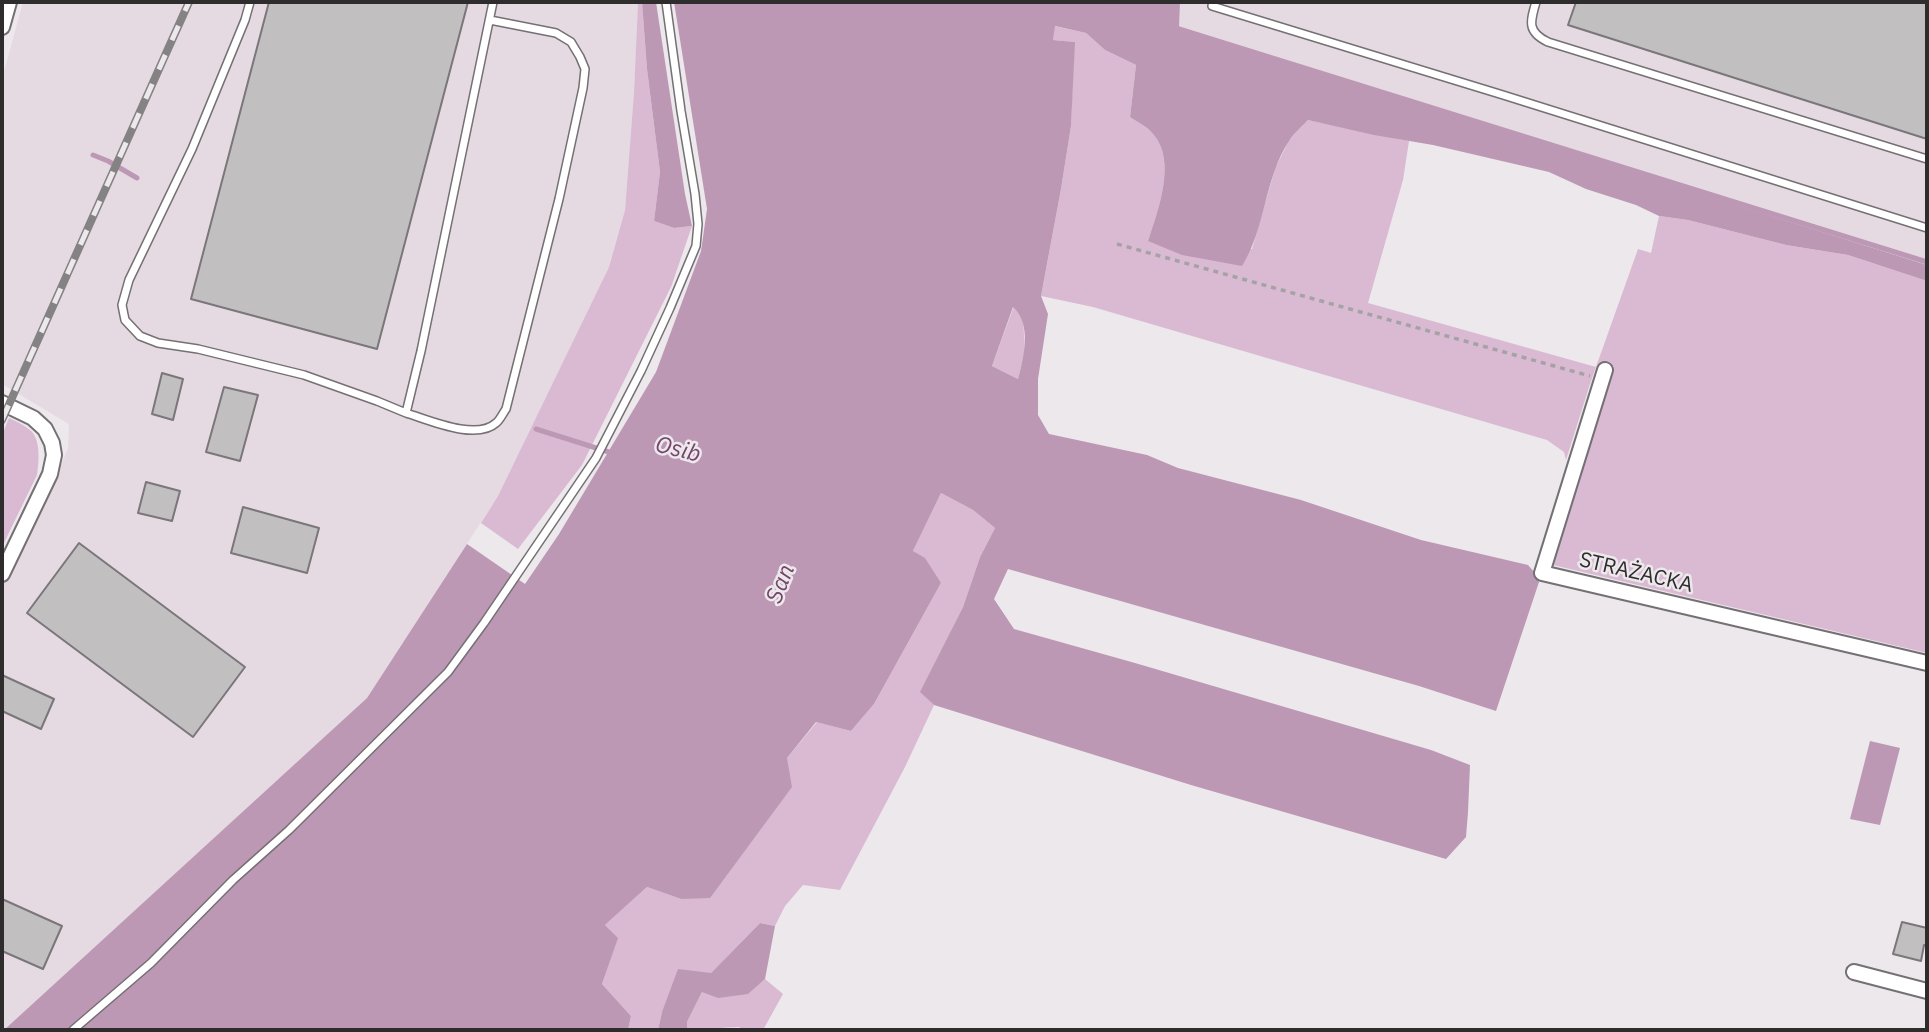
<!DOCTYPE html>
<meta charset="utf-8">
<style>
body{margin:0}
#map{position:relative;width:1929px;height:1032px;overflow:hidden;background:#ece8eb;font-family:"IBM Plex Sans",sans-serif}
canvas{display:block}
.frame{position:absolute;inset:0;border:4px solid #2e2c2d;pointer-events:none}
</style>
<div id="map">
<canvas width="1929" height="1032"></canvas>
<div class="frame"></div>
</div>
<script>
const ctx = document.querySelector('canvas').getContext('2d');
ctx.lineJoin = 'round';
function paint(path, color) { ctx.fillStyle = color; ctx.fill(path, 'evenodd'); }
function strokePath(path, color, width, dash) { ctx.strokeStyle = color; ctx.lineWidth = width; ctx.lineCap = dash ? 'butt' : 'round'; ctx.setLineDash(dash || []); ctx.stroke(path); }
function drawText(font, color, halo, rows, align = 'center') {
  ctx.font = font + ' "IBM Plex Sans",sans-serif'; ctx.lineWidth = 5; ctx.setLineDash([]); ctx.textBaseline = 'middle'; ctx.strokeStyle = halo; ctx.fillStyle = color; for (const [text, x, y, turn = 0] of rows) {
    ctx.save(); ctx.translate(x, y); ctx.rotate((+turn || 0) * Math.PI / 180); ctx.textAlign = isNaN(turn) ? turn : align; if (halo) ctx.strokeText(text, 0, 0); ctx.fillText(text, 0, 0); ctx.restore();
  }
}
paint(new Path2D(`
 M23,2H638L634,92L625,210L609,267L498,496L367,698L4,1030H2V586L49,495L68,448L69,424L2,384V79Z
 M1180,2H1927V265L1179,29Z`), '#e5dae2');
paint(new Path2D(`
 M638,2H642L647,69L660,172L654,221L674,228L692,226L671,287L582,465L518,549L481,523L498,496L609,267L625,210L634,92Z
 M1054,26L1086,33L1105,50L1136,65L1130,117C1137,122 1148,127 1153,134C1177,161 1158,210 1148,241L1252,249L1275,169L1289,140L1308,120L1409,141L1403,180L1368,303L1596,367L1638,249L1651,253L1659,216L1688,220L1786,245L1848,255L1927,281V653L1553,565L1614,366L1596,367L1590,384L1566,460L1564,452L1547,440L1093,307L1041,296L1061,189L1071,126L1074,42L1053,40Z
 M1014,306L1023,317L1025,353L1018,379L992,366Z
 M9,418C16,421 24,425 30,430C41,439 39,462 37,475L2,547V435Z
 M941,493L973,510L995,528L980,557L963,607L921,692L934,705L905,767L840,890L803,885L785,906L775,926L760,923L711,973L662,1012L658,1030H628L631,1016L602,984L617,938L605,925L647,887L681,899L787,758L817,722L851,731L874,704L941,583L913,551Z
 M765,979L783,994L763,1030H738L740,1027C722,1027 706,1030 687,1030V1022L702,992L747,994Z`), '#d9bad2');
paint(new Path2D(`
 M642,2H656L685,194L692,226L674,228L654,221L660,172L647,69Z
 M674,2H1180L1179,29L1927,265V281L1848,255L1786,245L1688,220L1659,216L1636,205L1586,189L1549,172L1433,145L1374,135L1308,120C1302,127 1294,133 1289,141C1264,179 1266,228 1242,266L1182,255L1148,241C1158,210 1177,161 1153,134C1148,127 1137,122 1130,117L1136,65L1105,50L1086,33L1055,26L1053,40L1075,42L1071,126L1061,189L1041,296L1048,314L1038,379V415L1049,434L1147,455L1178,468L1301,500L1421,540L1528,565L1540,579L1496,711L1419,686L1008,569L994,599L1014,629L1135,663L1431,750L1470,765L1468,812L1466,837L1446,859L1191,785L934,705L920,692L963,607L980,557L995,528L973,510L941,493L913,551L925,558L941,583L874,704L851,731L816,722L787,758L792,787L710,898L681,899L647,887L605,925L618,938L602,984L631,1016L628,1030H4L367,698L467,544L525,584L559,534L656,372L701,251L707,209ZM1013,307C1032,324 1024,357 1018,379L992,366Z
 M1870,741L1900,748L1880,825L1850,819Z
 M760,923L775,926L765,979L748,994L718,998L702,992L687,1022V1030H658L662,1012L678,969L711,973Z`), '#bd98b5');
strokePath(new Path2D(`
 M1098,2L1147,19L1927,262
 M93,155L108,161L137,178
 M536,429L612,453L678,468`), '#bd98b5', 5);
const building = new Path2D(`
 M269,2H468L377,349L191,299Z
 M1576,2H1927V139L1568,25Z
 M162,373L183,379L173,420L152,414Z
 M224,387L258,395L240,461L206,452Z
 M146,482L180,491L172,521L138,513Z
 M243,507L319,528L307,573L231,553Z
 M79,543L245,667L193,737L27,613Z
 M2,675L54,699L41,729L2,711Z
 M2,899L62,926L43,969L2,951Z
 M1902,922L1927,928V946L1924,945L1921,961L1893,954Z`);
paint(building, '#c2bfc1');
strokePath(building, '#7a7679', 2);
const service = new Path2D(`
 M250,2L245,20L192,149L129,280L122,305L125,320L140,336L158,343L198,349L304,375L377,401L406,413L421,351L493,2
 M1213,2L1212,6L1503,95L1927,228
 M1536,2C1530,22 1527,32 1548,42L1927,159
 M406,413C429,420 476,441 496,423C500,420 503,413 506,409L559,199L583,88L585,69L580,57L571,42L556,33L490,20
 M73,1030L151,963L233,880L289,830L448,672L484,623L596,458L641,371L670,308L696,246L698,224L695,194L681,111L666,2`);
const minor = new Path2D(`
 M2,27L9,2
 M1605,370L1542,573L1927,663
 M2,403L33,418L45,429L52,443L54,455L50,474L2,574
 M1854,972L1927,991`);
strokePath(service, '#747073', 10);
strokePath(minor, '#747073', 18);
strokePath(new Path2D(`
 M1117,244L1590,376`), '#a5a2a4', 3.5, [5, 5]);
strokePath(service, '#fff', 7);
strokePath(minor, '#fff', 14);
const rail = new Path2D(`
 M2,420L189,2`);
strokePath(rail, '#858284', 8);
strokePath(rail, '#ece8eb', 5, [16]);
drawText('21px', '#2e2c2d', '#ece8eb', [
 ["STRAŻACKA",1636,573,13]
]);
drawText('italic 23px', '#75436c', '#ece8eb', [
 ["Osib",678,450,14],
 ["San",781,584,-68]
]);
</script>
